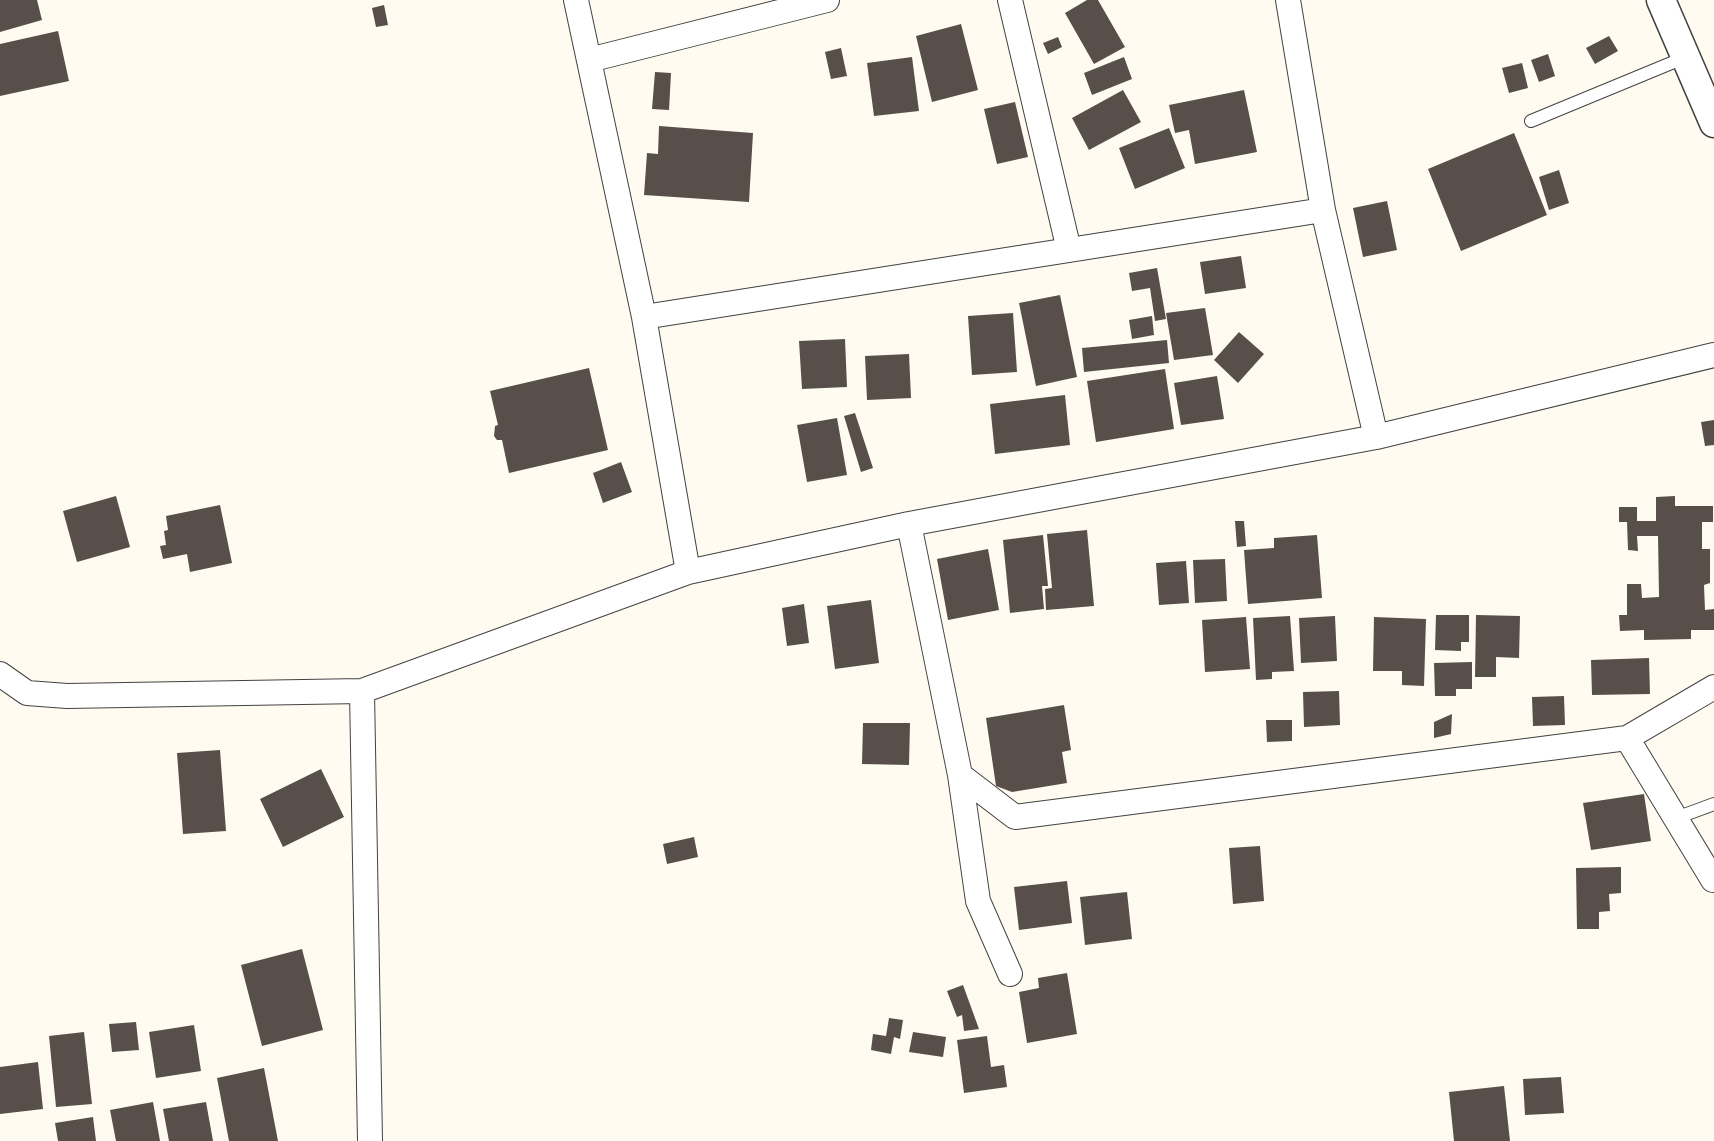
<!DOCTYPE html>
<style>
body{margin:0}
canvas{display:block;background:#fffbf0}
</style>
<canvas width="1714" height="1141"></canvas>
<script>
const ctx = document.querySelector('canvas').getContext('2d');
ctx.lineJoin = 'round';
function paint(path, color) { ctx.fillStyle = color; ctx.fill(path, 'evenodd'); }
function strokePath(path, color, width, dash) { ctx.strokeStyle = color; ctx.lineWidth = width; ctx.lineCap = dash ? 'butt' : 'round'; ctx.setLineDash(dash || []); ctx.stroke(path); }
paint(new Path2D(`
 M0,0H37L42,20L0,32Z
 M1087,0H1098L1125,47L1094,64L1065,13Z
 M384,5L388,25L376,27L372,8Z
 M961,24L978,90L932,102L916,36Z
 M58,31L69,81L0,96V44Z
 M1609,36L1618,51L1595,64L1586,48Z
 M1058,37L1062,47L1048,54L1043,43Z
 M841,48L847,76L831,79L825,52Z
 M1548,54L1555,76L1539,82L1531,60Z
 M912,57L919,111L874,116L867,63Z
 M1124,57L1132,79L1092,95L1084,73Z
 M1522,63L1528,88L1509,93L1502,68Z
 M655,72L671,73L669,110L652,109Z
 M1123,90L1141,122L1089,150L1072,118Z
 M1244,90L1257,152L1195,164L1189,130L1175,133L1169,105Z
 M1015,102L1028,157L997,164L984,109Z
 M659,126L753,133L749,202L644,195L647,153L658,154Z
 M1169,128L1185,168L1135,189L1119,148Z
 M1514,133L1547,215L1461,251L1428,169Z
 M1559,170L1569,203L1549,210L1539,177Z
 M1387,201L1397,250L1363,257L1353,208Z
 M1241,256L1246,288L1205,294L1200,262Z
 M1157,268L1166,319L1155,321L1150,288L1132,291L1129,273Z
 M1060,295L1077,377L1036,386L1019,303Z
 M1205,308L1213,355L1174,360L1166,313Z
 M1013,313L1017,372L972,375L968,316Z
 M1152,316L1154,335L1132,339L1129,320Z
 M1239,332L1264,354L1238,383L1214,360Z
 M845,339L847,387L802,389L799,341Z
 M1167,340L1169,363L1084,372L1082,348Z
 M909,354L911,398L867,400L865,356Z
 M589,368L608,450L509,473L502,440H497L494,436L495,426L498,425L490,391Z
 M1165,369L1174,429L1096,442L1087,381Z
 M1217,376L1224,419L1181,425L1174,383Z
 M1065,395L1070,445L995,454L990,404Z
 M855,413L873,468L861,472L844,416Z
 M837,418L847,475L807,482L797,425Z
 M1714,420V445L1705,446L1701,422Z
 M621,462L632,492L603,503L593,473Z
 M116,496L130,547L77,562L63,511Z
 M1675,496V506H1713V522H1702V549H1710V583L1704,585L1705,610L1714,609V630H1691V639L1644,640V630L1620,631L1619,615H1627V584H1641L1642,598L1659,597L1658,536H1637L1638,551L1628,550L1627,522H1619V507H1637V521H1656V497Z
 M220,505L232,563L190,572L187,554L163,559L160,546L166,545L164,531L168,530L166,516Z
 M1235,521H1244L1246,546L1237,547Z
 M1087,530L1094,606L1046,610L1045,589L1052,588L1047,534Z
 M1043,535L1048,586H1042L1044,609L1010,613L1003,540Z
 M1317,535L1322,598L1248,604L1244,550L1274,548V538Z
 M988,549L999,610L948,620L937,559Z
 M1225,559L1227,601L1195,603L1193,560Z
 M1186,561L1189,603L1159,605L1156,563Z
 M871,600L879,663L835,669L827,606Z
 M804,604L809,643L787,646L782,608Z
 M1436,615H1469V642H1461V651L1435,650Z
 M1476,615L1520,616L1519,658L1496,657V677H1475Z
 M1290,616L1294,671L1272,672V679L1256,680L1253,618Z
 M1335,616L1337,661L1301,663L1299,618Z
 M1246,617L1250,669L1205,672L1202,620Z
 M1374,617L1426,619L1424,686L1402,685V671H1373Z
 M1649,658L1650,694L1592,695L1591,660Z
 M1472,662V689H1456V696H1435L1434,663Z
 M1339,691L1340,725L1304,727L1303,692Z
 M1564,696L1565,725L1533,726L1532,697Z
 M1064,705L1071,750L1062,752L1067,783L1012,792L996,786L986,718Z
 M1452,714L1451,734L1434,738V722Z
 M1266,720H1292V741L1267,742Z
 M863,723H910L909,765L862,764Z
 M220,750L226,831L183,834L177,753Z
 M321,769L344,817L283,847L260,799Z
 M1644,794L1651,841L1591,850L1583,803Z
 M694,837L698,857L667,864L663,844Z
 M1260,846L1264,901L1233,904L1229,848Z
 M1621,867V893L1609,894L1610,911L1599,912V929H1577L1576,868Z
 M1067,881L1072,923L1019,930L1014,887Z
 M1127,892L1132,939L1085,945L1080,897Z
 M302,949L323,1030L262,1046L241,965Z
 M1067,973L1077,1034L1027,1043L1019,992L1039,988L1038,978Z
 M963,985L979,1029L964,1031L962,1015L957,1017L947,991Z
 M889,1018L903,1020L900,1039L894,1037L891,1054L871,1050L873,1034L886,1036Z
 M136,1022L139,1050L112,1052L109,1024Z
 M194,1025L201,1071L156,1078L149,1032Z
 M84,1032L92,1104L56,1107L49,1036Z
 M913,1032L946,1037L943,1057L909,1052Z
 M987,1036L991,1067L1004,1065L1007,1087L964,1093L957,1040Z
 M38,1062L43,1109L0,1114V1067Z
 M264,1068L278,1141H229L217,1078Z
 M1561,1077L1564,1113L1525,1115L1523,1079Z
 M1504,1086L1510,1141H1454L1449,1092Z
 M153,1102L160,1141H116L110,1110Z
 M206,1102L213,1141H169L163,1109Z
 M93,1117L96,1141H58L55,1123Z`), '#584f4a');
const service = new Path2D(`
 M1531,121L1686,57
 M1676,818L1714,804`);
const minor = new Path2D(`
 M576,0L644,317L688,572
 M1010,0L1069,250
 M1288,0L1323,210L1376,437
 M589,60L827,0
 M644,317L1323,210
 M909,524L960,775L1015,817L1627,738L1714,687
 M0,674L27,693L67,696L362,691L688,572L909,524L1376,437L1714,355
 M362,691L370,1141
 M1627,738L1713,880
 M960,775L978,901L1010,974`);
const tertiary = new Path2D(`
 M1661,0L1714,123`);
strokePath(service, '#424242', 14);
strokePath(minor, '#424242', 26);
strokePath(tertiary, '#424242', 31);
strokePath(service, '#fff', 12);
strokePath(minor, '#fff', 24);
strokePath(tertiary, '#fff', 28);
</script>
